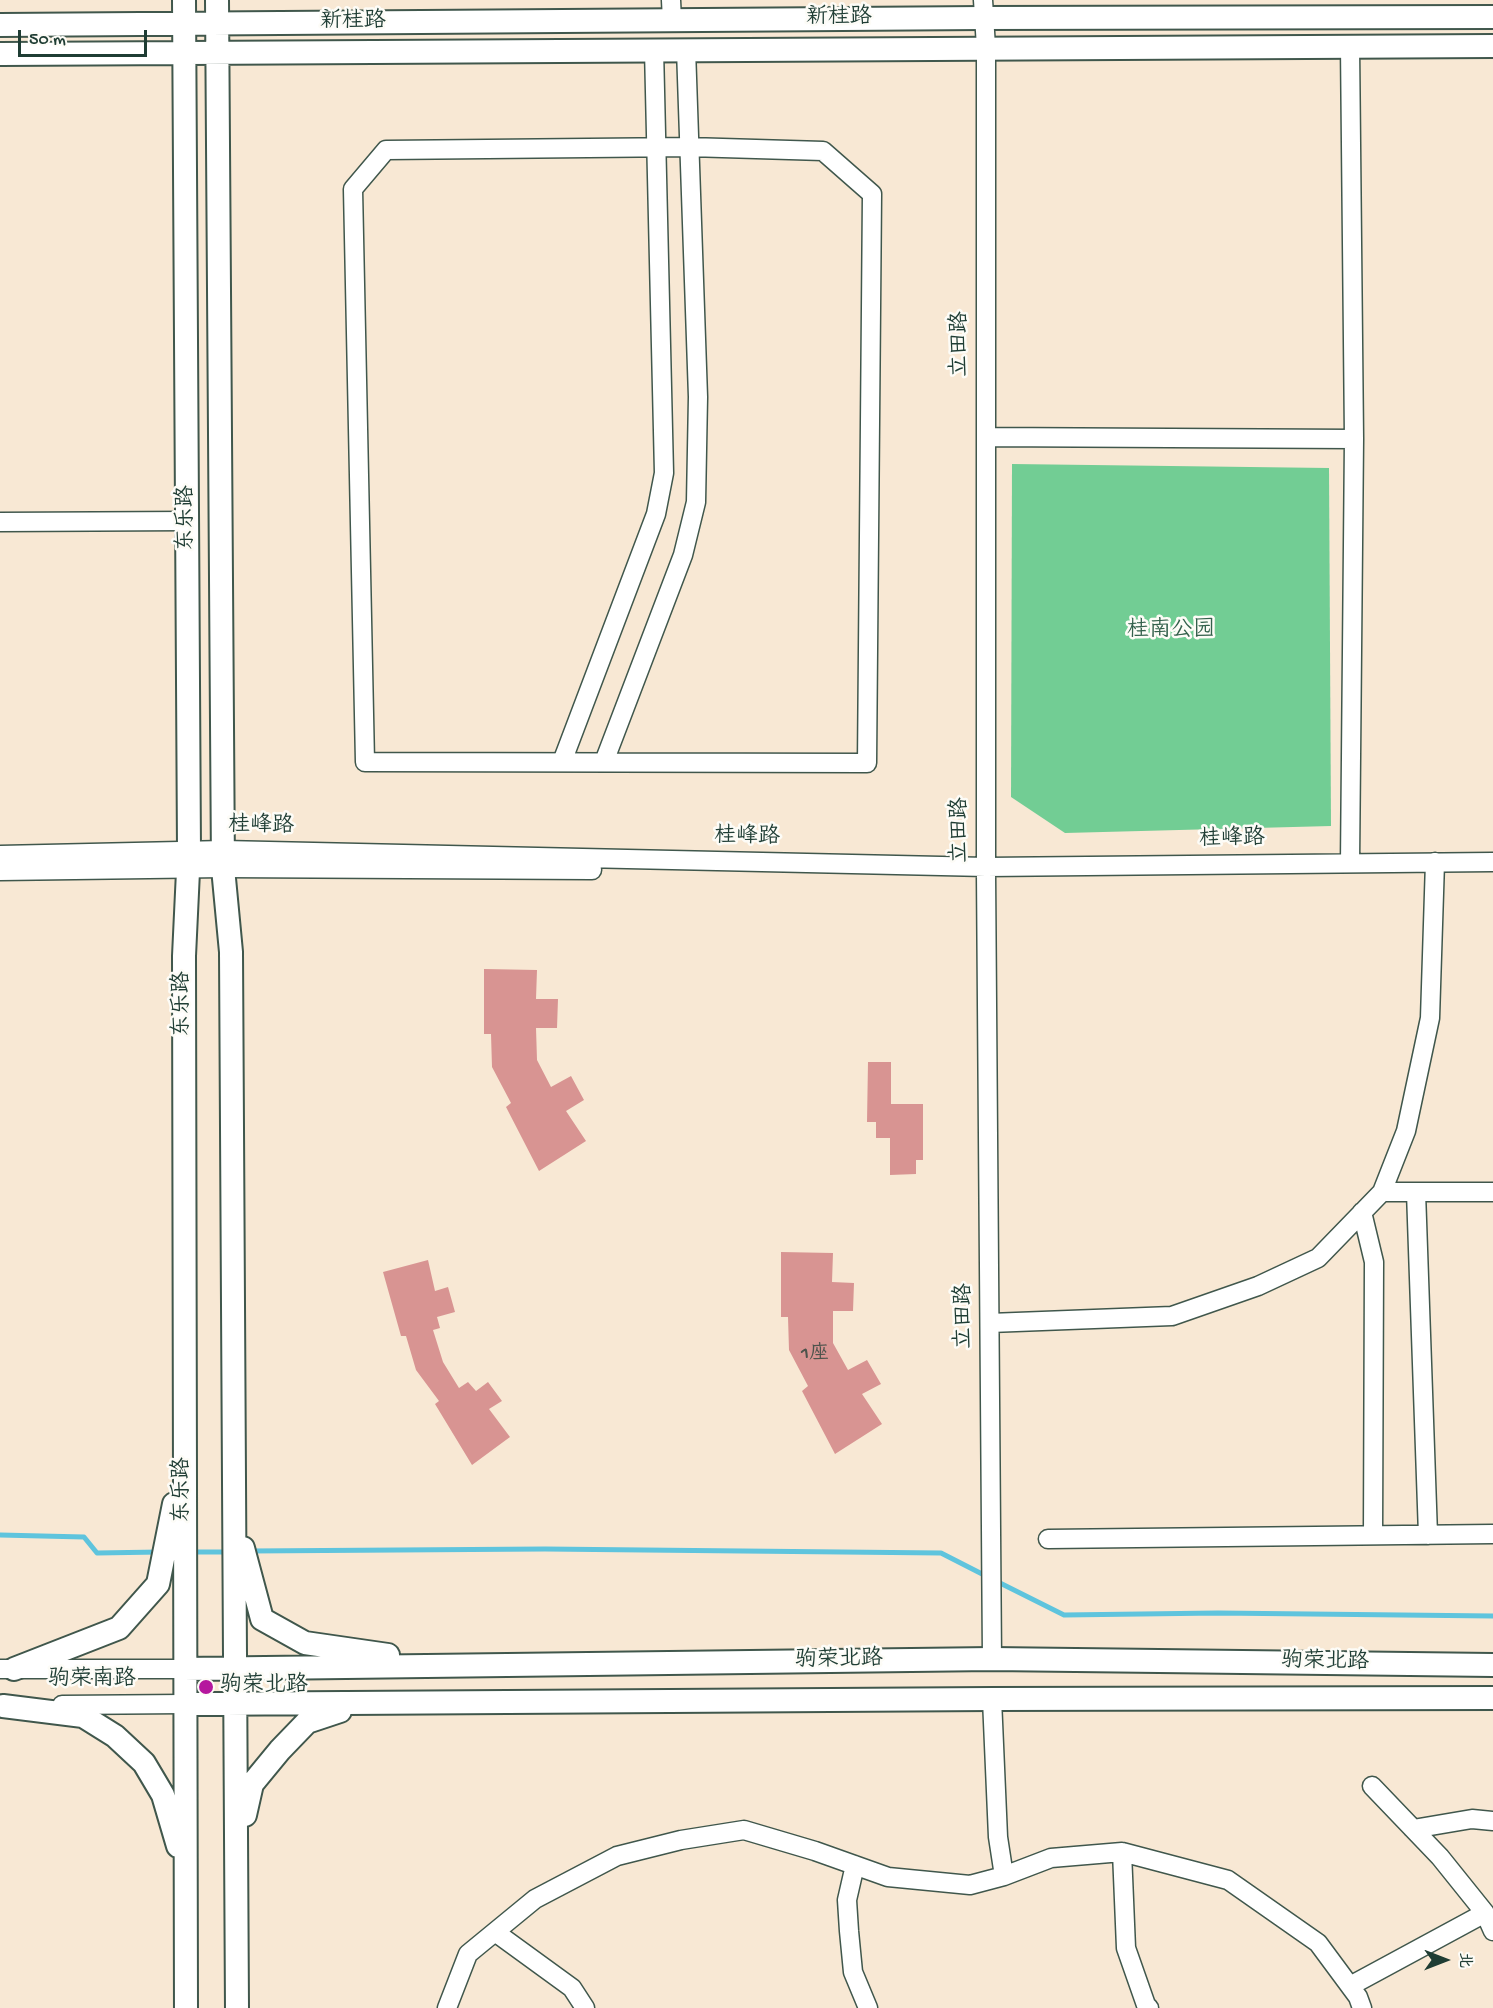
<!DOCTYPE html>
<meta charset="utf-8">
<style>
body{margin:0}
#map{position:relative;width:1493px;height:2008px;overflow:hidden;background:#f8e8d4;font-family:"Gochi Hand","LXGW WenKai TC",sans-serif}
canvas{display:block}
.north{position:absolute;left:1415px;top:1930px;width:60px;height:60px;-webkit-text-stroke:4px #fdfcf7;paint-order:stroke;rotate:90deg;font-size:16px;font-weight:700;line-height:24px;text-align:center;color:#1f3d34}
.north::after{content:'';display:block;margin:auto;width:21px;height:27px;background:#1f3d34;clip-path:polygon(50% 0,100% 100%,50% 72%,0 100%)}
.scale{position:absolute;left:18px;top:30px;width:129px;height:27px;box-sizing:border-box;border:3px solid #1f3d34;border-top:0;padding-left:8px;font-size:18px;line-height:21px;white-space:nowrap;color:#1f3d34;-webkit-text-stroke:4px #fdfcf7;paint-order:stroke}
</style>
<div id="map">
<canvas width="1493" height="2008"></canvas>
<div class="north">北</div>
<div class="scale">50 m</div>
</div>
<script>
const ctx = document.querySelector('canvas').getContext('2d');
ctx.lineJoin = 'round';
function paint(path, color) { ctx.fillStyle = color; ctx.fill(path, 'evenodd'); }
function strokePath(path, color, width, dash) { ctx.strokeStyle = color; ctx.lineWidth = width; ctx.lineCap = dash ? 'butt' : 'round'; ctx.setLineDash(dash || []); ctx.stroke(path); }
function drawText(font, color, halo, rows, align = 'center') {
  ctx.font = font + ' "Gochi Hand","LXGW WenKai TC",sans-serif'; ctx.lineWidth = 5; ctx.setLineDash([]); ctx.textBaseline = 'middle'; ctx.strokeStyle = halo; ctx.fillStyle = color; for (const [text, x, y, turn = 0] of rows) {
    ctx.save(); ctx.translate(x, y); ctx.rotate((+turn || 0) * Math.PI / 180); ctx.textAlign = isNaN(turn) ? turn : align; if (halo) ctx.strokeText(text, 0, 0); ctx.fillText(text, 0, 0); ctx.restore();
  }
}
paint(new Path2D(`
 M1012,464L1329,468L1331,826L1065,833L1011,797Z`), '#72cd94');
strokePath(new Path2D(`
 M0,1535L84,1537L97,1553L160,1552
 M250,1551L545,1549L941,1553L988,1577
 M190,1552H229
 M996,1581L1064,1615L1218,1613L1493,1616`), '#5fc4dd', 5);
paint(new Path2D(`
 M484,969L537,970L536,999H558L557,1028H536L537,1060L551,1087L571,1076L584,1100L566,1111L586,1141L539,1171L506,1107L511,1103L492,1067L491,1034H484Z
 M868,1062H891V1104H923V1160H916V1174L890,1175V1138H876V1122H867Z
 M781,1252L833,1253L832,1282L854,1283L853,1311H833V1343L848,1370L867,1360L881,1384L862,1394L882,1424L835,1454L802,1391L808,1386L789,1350L788,1317H781Z
 M428,1260L435,1291L448,1287L455,1312L437,1317L440,1328L433,1330L443,1362L459,1388L468,1382L476,1391L488,1382L502,1401L489,1409L510,1437L472,1465L435,1404L439,1401L416,1370L406,1336H401L383,1272Z`), '#d89492');
const minor = new Path2D(`
 M671,0L672,21
 M983,0L986,47V873L992,1659
 M1350,46L1354,439L1350,863
 M689,147L823,151L872,194L867,763L365,762L353,189L386,150Z
 M986,437L1354,439
 M0,522L189,521
 M562,762L656,514L664,473L654,49
 M604,762L683,555L696,502L698,397L686,49
 M0,855L224,850L986,867L1493,862
 M0,871L223,868L592,870
 M1382,1192H1493
 M1416,1192L1428,1535
 M1362,1212L1374,1262L1373,1535
 M990,1323L1172,1316L1258,1286L1318,1258L1382,1192L1406,1131L1430,1018L1435,862
 M1048,1539L1493,1534
 M0,1669H184
 M992,1699L998,1837L1004,1876
 M62,1705L184,1704
 M1372,1786L1440,1857L1485,1913L1493,1931
 M1413,1829L1472,1819L1493,1821
 M1122,1852L1126,1948L1146,2005L1149,2008
 M855,1865L847,1900L849,1931L853,1972L868,2008
 M495,1932L572,1988L585,2008
 M1350,1986L1485,1913
 M447,2008L468,1954L535,1899L617,1856L681,1840L744,1830L815,1851L888,1877L970,1885L1004,1876L1051,1858L1122,1852L1228,1880L1318,1943L1358,1997L1362,2008`);
const major = new Path2D(`
 M184,0L189,850L184,956L186,2008
 M217,0L223,868L231,952L237,2008
 M0,25L983,18L1493,17
 M0,54L1493,46
 M243,1548L262,1619L305,1643L388,1655
 M14,1669L119,1628L158,1584L174,1504
 M184,1669L992,1659L1493,1665
 M184,1704L992,1699L1493,1698
 M3,1706L83,1716L115,1736L144,1763L163,1795L178,1846
 M245,1815L252,1784L280,1750L307,1722L340,1711`);
strokePath(minor, '#40574c', 21);
strokePath(major, '#40574c', 26);
strokePath(minor, '#fff', 18);
strokePath(major, '#fff', 22);
for (const [x, y, r, color] of [
 [206,1687,8,"#b5179e"]
]) { const dot = new Path2D(); dot.arc(x, y, r, 0, 2 * Math.PI); ctx.fillStyle = color; ctx.fill(dot); strokePath(dot, '#fdfcf7', 2); }
drawText('20px', '#4d534c', null, [
 ["1座",815,1355]
]);
drawText('22px', '#1f3d34', '#fdfcf7', [
 ["新桂路",839,19],
 ["新桂路",353,23],
 ["立田路",962,344,-90],
 ["东乐路",188,518,-90],
 ["桂峰路",261,827,1],
 ["立田路",962,830,-90],
 ["桂峰路",747,838,1],
 ["桂峰路",1232,840,-1],
 ["东乐路",184,1004,-90],
 ["立田路",966,1316,-90],
 ["东乐路",184,1490,-90],
 ["驹荣北路",839,1661,-1],
 ["驹荣北路",1325,1663,1],
 ["驹荣南路",92,1681]
]);
drawText('22px', '#34614c', '#fdfcf7', [
 ["桂南公园",1171,632]
]);
drawText('22px', '#1f3d34', '#fdfcf7', [
 ["驹荣北路",220,1687]
], 'left');
</script>
